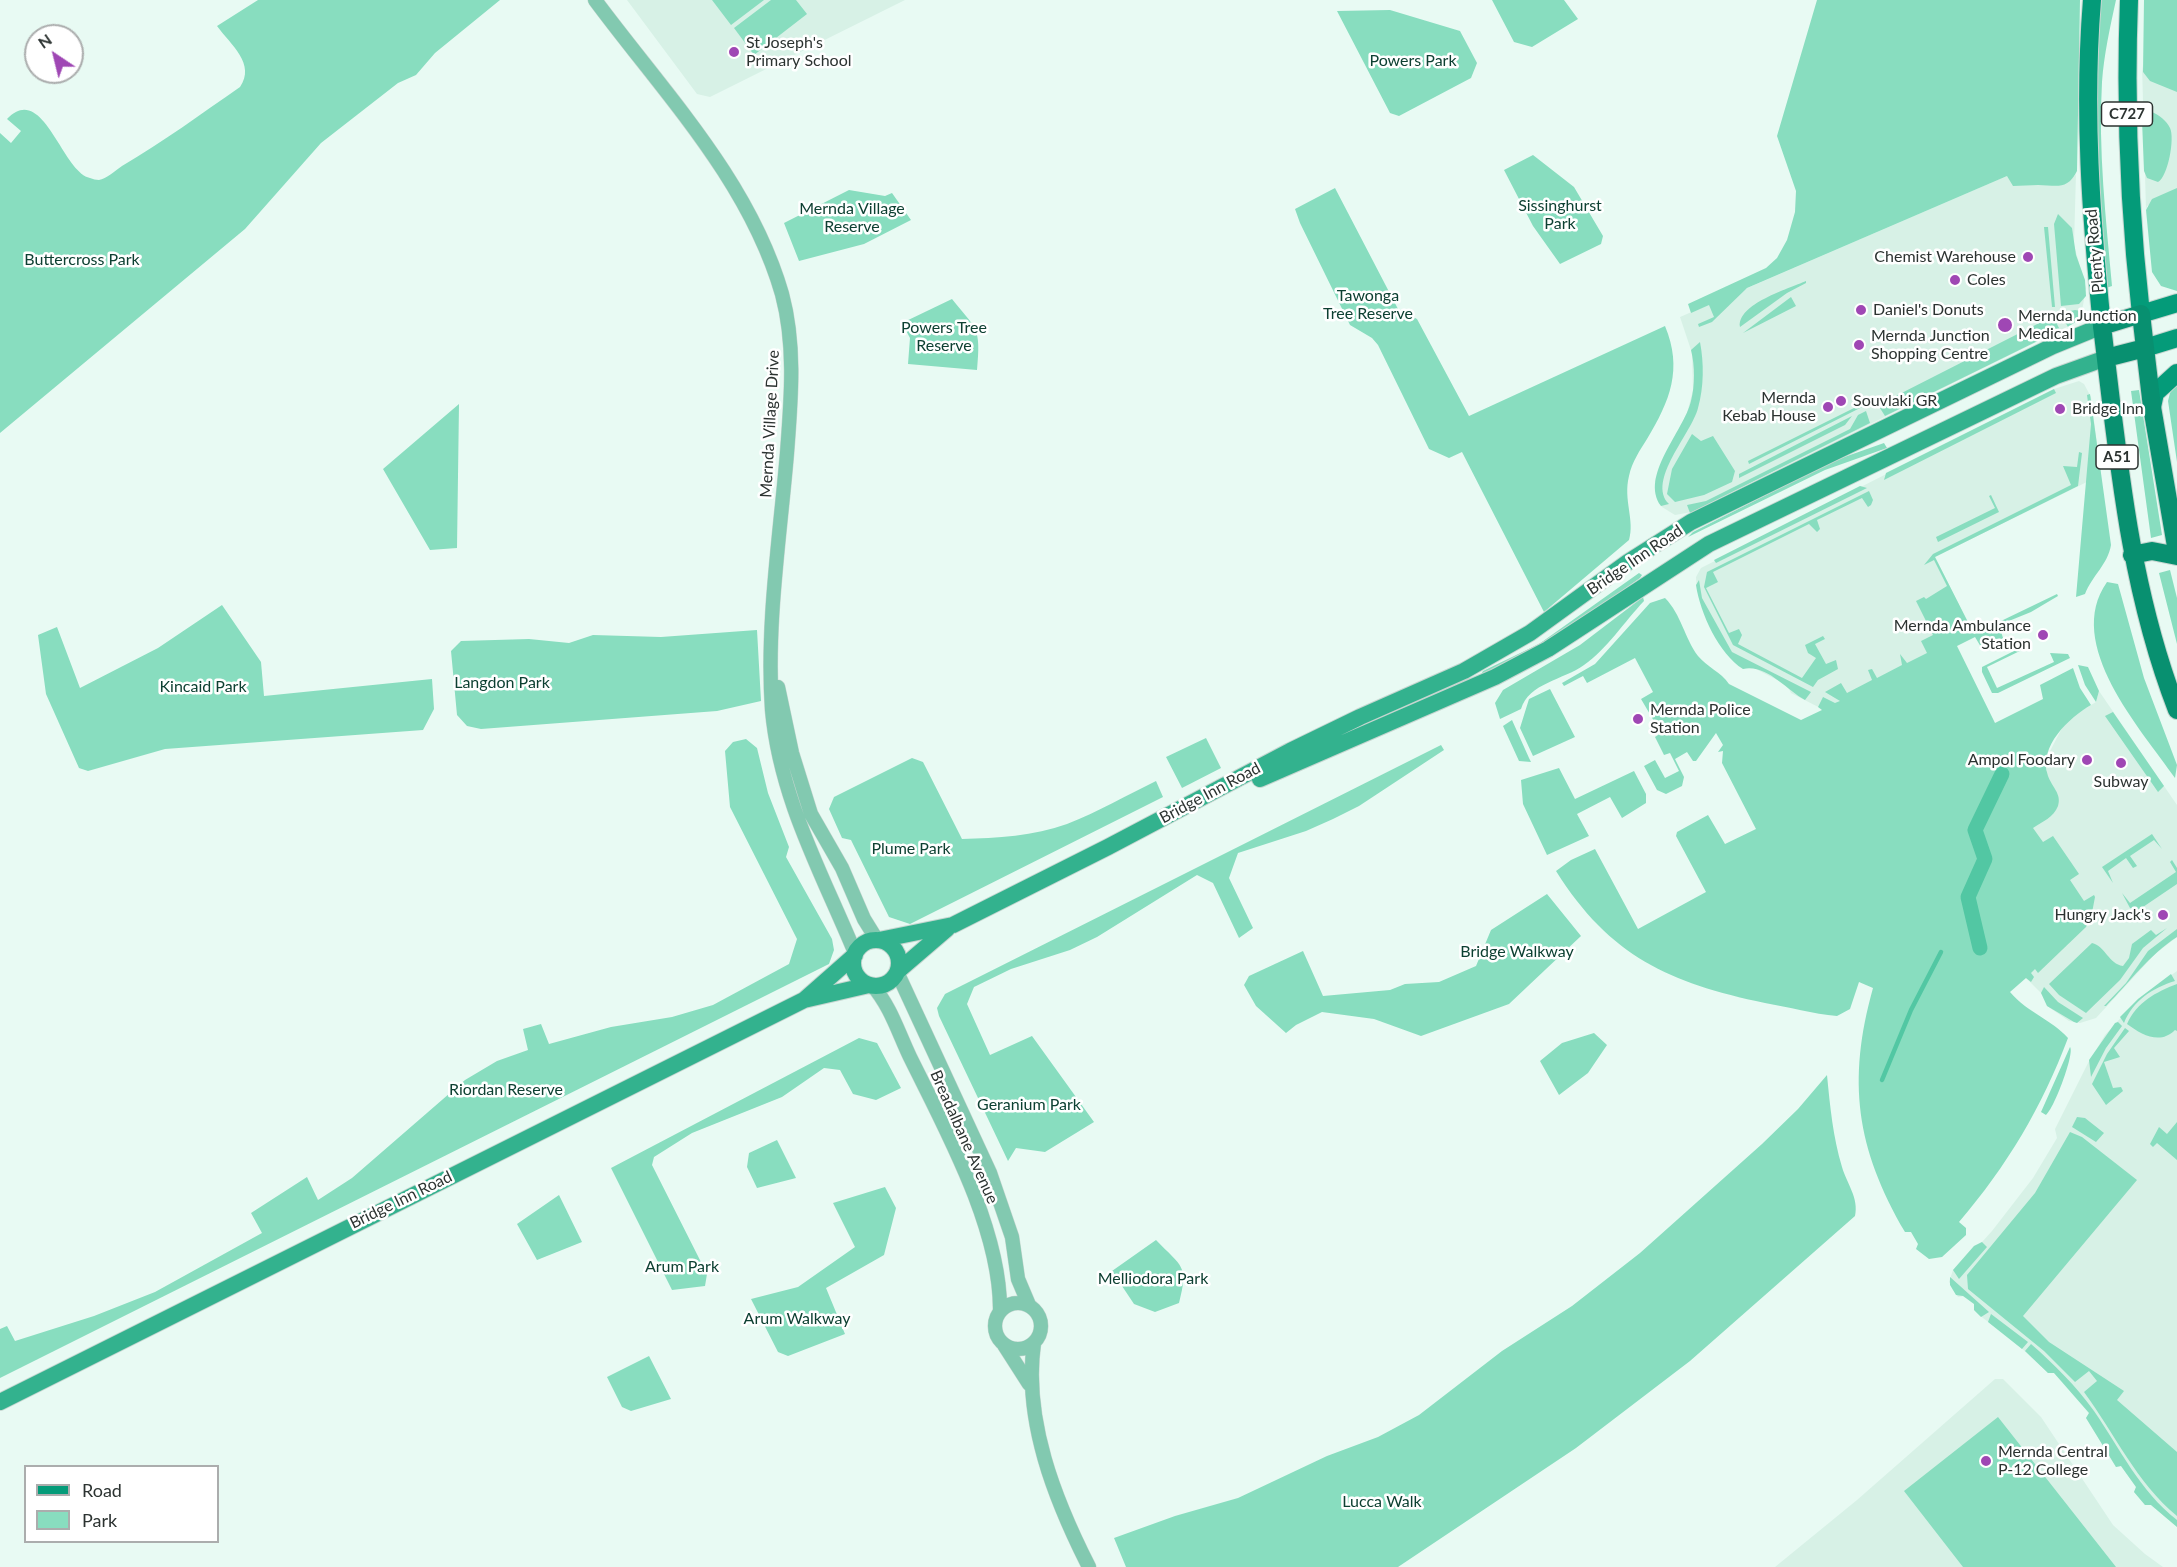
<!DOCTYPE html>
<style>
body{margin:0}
#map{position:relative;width:2177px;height:1567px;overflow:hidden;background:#e8faf3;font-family:Lato,sans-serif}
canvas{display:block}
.legend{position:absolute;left:24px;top:1465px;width:195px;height:78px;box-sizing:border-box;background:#fff;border:2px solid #abadad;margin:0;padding:8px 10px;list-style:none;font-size:18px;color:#2c3331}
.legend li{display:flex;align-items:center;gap:12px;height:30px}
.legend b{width:30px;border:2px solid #abadad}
.north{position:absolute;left:24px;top:24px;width:60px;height:60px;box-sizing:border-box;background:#fff;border:2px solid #abadad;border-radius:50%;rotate:325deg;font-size:16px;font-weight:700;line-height:24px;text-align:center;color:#2c3331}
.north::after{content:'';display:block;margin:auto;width:21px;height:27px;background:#9f47b4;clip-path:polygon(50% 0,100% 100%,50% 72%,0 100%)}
</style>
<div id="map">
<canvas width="2177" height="1567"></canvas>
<ul class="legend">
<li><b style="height:8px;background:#049b79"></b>Road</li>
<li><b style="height:16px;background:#88ddbf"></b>Park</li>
</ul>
<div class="north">N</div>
</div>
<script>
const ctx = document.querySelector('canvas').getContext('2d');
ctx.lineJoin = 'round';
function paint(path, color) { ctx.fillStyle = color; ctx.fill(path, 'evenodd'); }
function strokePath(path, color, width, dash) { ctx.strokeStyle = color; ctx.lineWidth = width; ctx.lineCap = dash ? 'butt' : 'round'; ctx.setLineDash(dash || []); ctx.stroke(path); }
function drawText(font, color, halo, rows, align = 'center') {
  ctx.font = font + ' Lato,sans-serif'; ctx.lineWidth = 5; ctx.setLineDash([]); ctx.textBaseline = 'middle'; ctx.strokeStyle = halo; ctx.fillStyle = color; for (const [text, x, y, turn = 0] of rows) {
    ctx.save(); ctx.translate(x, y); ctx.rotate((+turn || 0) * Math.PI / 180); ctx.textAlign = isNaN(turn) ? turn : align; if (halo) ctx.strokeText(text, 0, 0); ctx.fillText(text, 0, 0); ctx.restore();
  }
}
paint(new Path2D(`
 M627,0H905L710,97L697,94Z
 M2142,65L2143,72L2177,89V190L2147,206L2146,210Z
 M2016,172L2075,176L2076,173L2074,245L2086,288L2082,311L2075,323L1692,512L1675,515L1662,507L1656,496L1655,480L1663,459L1687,413L1693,390L1692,353L1680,317Z
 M2079,381L2084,384L2091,397L2101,475L1935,557L1973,632L1830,713L1791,693L1787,685L1752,667L1743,669L1728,655L1704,612L1697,590L1696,577L1701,568L2054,389Z
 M2099,691L2177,805V937L2155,954L2096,1018L2080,1023L2069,1021L2047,1006L2044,996L2023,975L2017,808L2047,770L2048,755L2063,726L2071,717L2096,702Z
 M2177,971V1527L2151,1505H2145L2134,1492L2136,1487L2121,1466L2116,1467L2086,1418L2089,1413L2062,1381L2054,1373H2048L2016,1343L1983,1318L1974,1310V1304L1964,1296L1958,1297L1949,1282L1953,1270L1974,1246L1982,1242L1992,1231L2033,1178L2057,1138L2055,1129L2088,1063L2105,1035L2138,999Z
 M1995,1379H2003L2041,1417L2113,1525L2145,1554L2163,1567H1775L1857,1500Z`), '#d7f1e6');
paint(new Path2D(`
 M258,0H500L435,53L416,75L398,83L321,143L245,229L0,433V133L11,143L21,131L7,119C43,81 62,172 90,178C93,179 96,180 99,180C106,179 116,170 122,166C163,142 201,114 240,87C256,64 231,45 217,26Z
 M712,0H764L731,25Z
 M771,0H796L807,14L754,55L734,28Z
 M1492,0H1564L1578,19L1532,47L1514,42Z
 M1817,0H2080L2077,171C2067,191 2056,185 2038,185C2030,185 2021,186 2013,186L2007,176L1747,288L1712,322L1699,327L1698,324L1714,317L1709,305L1691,313L1688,304L1766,268L1777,258L1787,240L1795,212L1796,191L1777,136Z
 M2100,0H2116C2110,27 2104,55 2102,82C2098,150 2106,219 2112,286L2106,288C2098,192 2094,96 2100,0Z
 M2144,0H2177V92L2150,81L2143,72Z
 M1390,10L1460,31L1477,63L1471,78L1399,116L1390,113L1337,11Z
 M2152,112C2159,115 2167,121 2170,128C2175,138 2168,177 2158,182L2147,178L2144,171L2142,120Z
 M1533,155L1574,187L1603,236L1601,244L1560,264L1533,226L1504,170Z
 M1335,188L1398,309L1417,319L1469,416L1665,326C1683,369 1670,401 1647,439C1640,450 1632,462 1629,476C1623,500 1635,520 1629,540L1544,612L1462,452L1449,458L1429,449L1378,345L1372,338L1350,325L1300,223L1295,209Z
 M2177,188V291L2161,286L2152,272L2146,210L2152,199Z
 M849,190L885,196L892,193L911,220L864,244L799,261L784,223Z
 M2058,214L2072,228L2076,255L2085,280L2086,296L2079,304L2061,306L2054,224Z
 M2044,227H2048L2055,307H2052Z
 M1806,281V283L1787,293L1740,327C1737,304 1788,289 1806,281Z
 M1791,297L1796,306L1743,333Z
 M952,299C977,330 981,327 977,370L908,364L910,338L902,323Z
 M2075,310L2082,311L2078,320L2068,327L2060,313Z
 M2053,316L2060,330L1885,416L1878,405Z
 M1700,342C1704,363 1704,387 1698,408C1692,433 1646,481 1669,504L1661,506C1639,476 1684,431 1691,401C1695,385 1695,366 1691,350Z
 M2177,381V462L2168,401L2170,393Z
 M2054,389L2056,393L1884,480L1886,473Z
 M2139,390L2162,535L2151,538L2131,391Z
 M2090,394L2111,545C2108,564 2092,576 2085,594L2076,597L2091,424L2087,395Z
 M1866,402L1868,404L1862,407L1749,464L1748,461Z
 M459,404L457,548L430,550L383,469Z
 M1866,411L1870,423L1690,513L1687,505L1706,501L1850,429L1858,415Z
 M1852,416L1845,425L1739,478V474Z
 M1692,434L1701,441L1713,436L1735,471L1732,482L1704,495L1675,502L1667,494L1672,469Z
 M1884,443L1887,448L1825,470L1688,537L1693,532L1833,461Z
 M2079,452L2082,453L2078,486L1935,557L1974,634L2057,594L2058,596L2031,612L1999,625L2003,638L1988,647H1981L1975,637L1957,646L1995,723L2043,699L2040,685L2073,668L2080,688L2091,705C2069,718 2038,746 2048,776C2052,787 2062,794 2058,806C2054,817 2042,822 2033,828L2043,842L2053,836L2079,874L2070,880L2084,901L2094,895L2095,897L2091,918L2086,927L2038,973L2035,969L2031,973L2034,977L2031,982L2026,978L2010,992C2028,1013 2051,1019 2068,1038C2042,1107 2007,1166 1959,1222L1966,1228V1235L1942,1257L1929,1259L1916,1249L1918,1244L1911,1232H1905C1856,1148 1847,1081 1873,988L1859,982L1850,1009L1837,1016C1813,1014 1789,1007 1765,1003C1670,983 1610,957 1556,871L1571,860L1595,849L1638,929L1706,892L1676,836L1677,832L1708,815L1725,844L1756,829L1722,763L1723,751L1718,752L1723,745L1716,733L1696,761H1693L1687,752L1675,759L1684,777L1682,786L1666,794L1657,790L1644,766L1655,760L1665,778L1679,771L1670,753L1664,755L1655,737L1661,733L1641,699L1653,692L1635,658L1587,683L1583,676L1564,686L1562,683L1595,664L1650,603L1665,598C1681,614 1685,639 1698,656C1707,667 1721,672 1729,684L1801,720L1822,710L1818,707L1823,697L1835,703L1840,701L1825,692L1841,683L1847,693L1872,680L1868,670L1872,669L1877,678L1902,665L1900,654L1907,663L1927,653L1921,641L1933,635L1916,601L1924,597L1926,599L1947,586L1934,560L1924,565L1933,554L2071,485L2063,466L2077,467Z
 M1860,486L1867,488L1716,563L1714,560Z
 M1869,491L1873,500L1871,505L1868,507L1862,498L1817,520L1820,529L1817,532L1809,524L1713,572L1718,582L1706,588L1729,633L1739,629L1742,635L1738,644L1802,678L1816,658L1808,653L1805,645L1823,636L1825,639L1815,644L1826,664L1836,660L1838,669L1818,680L1813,687L1733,645L1704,587L1707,572Z
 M1991,495L1999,512L1938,542L1936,537L1995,508L1989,496Z
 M2170,570L2177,598V644L2159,573Z
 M1639,573L1642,575L1640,578C1588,615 1538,650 1480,676L1483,671L1539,644Z
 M1699,580L1702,598L1732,652L1811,692L1805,700C1786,690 1767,664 1743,669C1719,654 1700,613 1696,585Z
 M2107,582L2118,584L2144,678L2177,765L2175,778C2141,729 2063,644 2107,582Z
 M1643,597L1644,601C1625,621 1606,650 1584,665C1563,680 1529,683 1521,709L1500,719L1495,703L1503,690L1580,645Z
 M222,605L261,662L264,696L432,679L434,709L423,730L165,749L88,771L79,768L46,694L38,635L57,627L80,688L158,648Z
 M757,630L761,701L717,711L481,729L467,726L457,715L451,651L461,641L529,639L569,643L593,635L661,637Z
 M2020,648H2026L1987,667L1997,688L2054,662L2050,653L2068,654L2070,658L1998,693H1992L1982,672V667Z
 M2078,665L2088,667L2099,691L2096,702L2085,685Z
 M1550,689L1575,737L1533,756L1520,728L1529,699Z
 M2113,712L2164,786L2158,792L2105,716Z
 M1512,720L1529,758L1531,762L1519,761L1503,726Z
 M1206,738L1221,768L1182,788L1166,757Z
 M746,739L757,748L768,793L789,847L786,857L832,939L834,950L829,964L0,1378V1329L7,1326L15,1341L94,1316L155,1292L262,1233L251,1213L307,1177L318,1200L352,1178L465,1080L497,1061L528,1050L523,1029L541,1024L549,1044L611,1027L672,1017L713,1005L789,964L797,939L730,807L725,751L733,742Z
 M1441,745L1444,750L1359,806L1333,819L1306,831L1238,853L1229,878L1253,928L1239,938L1213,883L1197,875L1097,937L1070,950L1011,969L974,987L967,1004L990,1055L1032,1036L1094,1122L1045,1152L1016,1148L1008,1161L939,1016L937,1008L945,994Z
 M912,758L923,762L962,839C997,838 1034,836 1067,824C1098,812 1127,795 1156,781L1163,797L910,924L889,917L851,840L842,838L829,809L834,797Z
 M1559,768L1575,799L1634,771L1646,794V803L1622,818L1610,797L1577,814L1589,836L1547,855L1523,804L1521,780Z
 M2152,834L2162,849L2154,840L2130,856L2137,866L2133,868L2126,858L2108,871L2113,883L2102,867Z
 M2172,860L2177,868V884L2140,909L2130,908L2122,893L2130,903L2176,872L2170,862Z
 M1547,894L1581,936L1509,1004L1421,1036L1374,1019L1322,1012L1296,1025L1286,1033L1256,1006L1244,985L1249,976L1303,951L1323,996L1390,990L1405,984L1439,982L1476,966L1491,930Z
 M2167,928L2143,948L2120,980L2086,1013L2059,995L2049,984L2092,943C2105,946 2109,964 2123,966L2129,958L2132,944L2151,930L2156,935Z
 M2177,929V937C2150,954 2129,983 2106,1006H2104L2126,983L2148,951Z
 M2171,974L2175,981C2153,988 2133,1000 2124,1023L2120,1017L2138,999Z
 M2177,984V1031L2175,1030C2160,1045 2142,1035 2127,1024C2137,1002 2156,992 2177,984Z
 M2044,987L2058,1002L2083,1018L2077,1023L2074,1022L2047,1006L2041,993Z
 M2118,1022L2122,1026L2106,1048L2091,1077L2089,1060L2115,1023Z
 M2125,1028L2129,1031L2114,1048L2120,1057L2104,1062L2113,1088L2121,1087L2123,1091L2106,1105L2092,1084L2107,1054Z
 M1594,1033L1607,1045L1588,1073L1559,1095L1540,1061L1562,1043Z
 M859,1038L877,1043L901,1088L876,1100L853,1094L840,1070L824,1068L782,1097L692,1133L654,1157L652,1165L707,1274L705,1286L672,1290L611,1168Z
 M2070,1047C2075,1053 2054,1109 2046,1115L2041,1112Z
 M1827,1075C1830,1106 1833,1137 1842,1167C1847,1184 1859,1198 1855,1216L1690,1361L1576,1448L1398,1567H1126L1114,1538L1175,1516L1238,1498L1327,1456L1378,1437L1419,1415L1502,1351L1572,1306L1640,1253L1762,1144L1798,1109Z
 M2077,1117L2085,1118L2104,1133L2096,1142L2072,1127Z
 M2177,1122V1160L2157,1143L2153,1147L2150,1144L2159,1127L2167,1134Z
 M2070,1132L2082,1137L2137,1180L2023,1316L2049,1342L2124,1391L2117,1400L2177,1452V1516C2136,1482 2115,1434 2084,1392L2097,1381L2089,1371L2075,1382L2044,1351L1968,1289L1967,1275L2035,1193Z
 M777,1140L796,1178L757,1188L747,1167L749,1153Z
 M885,1187L896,1208L884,1255L826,1288L845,1334L788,1356L778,1352L751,1299L798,1287L855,1247L833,1203Z
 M559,1195L582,1242L537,1260L517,1224Z
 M1156,1240C1182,1267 1189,1265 1179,1303L1155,1312L1134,1304L1112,1271Z
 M1982,1242L1987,1247L1959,1279L1953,1270L1974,1246Z
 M1950,1277L1989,1312L1981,1317L1974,1310V1304L1963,1296L1956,1295L1950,1285Z
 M1991,1314L2028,1342L2022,1349L1988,1322Z
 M2031,1344C2054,1364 2076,1386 2094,1411C2121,1450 2139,1490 2177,1520V1527L2151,1505H2145L2134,1492L2136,1487L2121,1466L2116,1467L2086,1418L2089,1413L2054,1373H2048L2025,1351Z
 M649,1356L671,1399L631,1411L622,1407L607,1377Z
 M1998,1417L2116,1567H1963L1904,1491Z`), '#88ddbf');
strokePath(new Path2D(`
 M1882,1080L1911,1010L1941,952`), '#52c7a3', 4.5);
strokePath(new Path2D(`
 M1980,948L1968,897L1985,859L1975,830L2002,774`), '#52c7a3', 15);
const tertiary = new Path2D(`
 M595,0C664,93 749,180 782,294C796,346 791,400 787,453C780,537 766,625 772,710C780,799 822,873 855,953
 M778,687L792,753L811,814L842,868L864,919L877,940
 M897,972L990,1173L1012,1237L1018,1279L1029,1305
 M872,985C891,1007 898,1032 910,1057C946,1130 1001,1229 1000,1311
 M995 1326a23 23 0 1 1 46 0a23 23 0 1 1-46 0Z
 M1034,1343C1023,1420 1055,1500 1089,1567
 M1004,1345L1029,1384`);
const secondary = new Path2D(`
 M1260,779L1495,677L1548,649L1709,544L2056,376L2106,358
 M879,940L953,925L1108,847L1290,751L1360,717L1464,671L1530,633L1628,562L1691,522L2053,346L2102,326
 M853 963a23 23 0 1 1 46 0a23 23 0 1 1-46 0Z
 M898,971L947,929
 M804,1000L869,985
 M0,1402L804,1000L855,955`);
const primary = new Path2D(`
 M2092,0C2083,110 2091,217 2102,326
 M2129,0C2125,105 2129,209 2141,314L2177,303
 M2145,348L2177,338
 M2152,407L2155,393L2177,373`);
const trunk = new Path2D(`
 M2106,358L2145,348
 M2177,552L2152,407L2141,314L2102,326C2118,457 2129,587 2177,710
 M2132,555L2152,551L2177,556`);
strokePath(tertiary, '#c6d6d0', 15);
strokePath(secondary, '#c6d6d0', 18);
strokePath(primary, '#c6d6d0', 20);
strokePath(trunk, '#c6d6d0', 20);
strokePath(tertiary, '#82c9b0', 14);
strokePath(secondary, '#33b28e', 16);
strokePath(primary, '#049b79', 18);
strokePath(trunk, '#089070', 18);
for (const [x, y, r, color] of [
 [734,52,6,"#9f47b4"],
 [2028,257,6,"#9f47b4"],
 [1955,280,6,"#9f47b4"],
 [1861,310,6,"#9f47b4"],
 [2005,325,8,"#9f47b4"],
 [1859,345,6,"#9f47b4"],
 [1841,401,6,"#9f47b4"],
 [1828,407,6,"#9f47b4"],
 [2060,409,6,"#9f47b4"],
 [2043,635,6,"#9f47b4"],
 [1638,719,6,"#9f47b4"],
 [2087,760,6,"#9f47b4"],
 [2121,763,6,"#9f47b4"],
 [2163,915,6,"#9f47b4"],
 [1986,1461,6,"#9f47b4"]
]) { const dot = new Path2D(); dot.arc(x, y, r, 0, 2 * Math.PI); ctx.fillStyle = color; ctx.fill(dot); strokePath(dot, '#fff', 2); }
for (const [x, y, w] of [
 [2127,114,51],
 [2117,457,42]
]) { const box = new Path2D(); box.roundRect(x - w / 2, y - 12, w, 24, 4.5); ctx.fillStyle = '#fff'; ctx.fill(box); strokePath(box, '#2c3331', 1.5); }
drawText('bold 15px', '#2c3331', null, [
 ["C727",2127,114],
 ["A51",2117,457]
]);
drawText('16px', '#2c3331', '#fff', [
 ["St Joseph's",746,43],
 ["Primary School",746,61],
 ["Chemist Warehouse",2016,257,"right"],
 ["Coles",1967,280],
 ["Daniel's Donuts",1873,310],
 ["Mernda Junction",2018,316],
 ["Medical",2018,334],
 ["Mernda Junction",1871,336],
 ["Shopping Centre",1871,354],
 ["Mernda",1816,398,"right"],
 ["Kebab House",1816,416,"right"],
 ["Souvlaki GR",1853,401],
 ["Bridge Inn",2072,409],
 ["Mernda Ambulance",2031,626,"right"],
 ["Station",2031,644,"right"],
 ["Mernda Police",1650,710],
 ["Station",1650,728],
 ["Ampol Foodary",2075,760,"right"],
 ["Subway",2121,782,"center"],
 ["Hungry Jack's",2151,915,"right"],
 ["Mernda Central",1998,1452],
 ["P-12 College",1998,1470]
], 'left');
drawText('16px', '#0d4032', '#fff', [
 ["Powers Park",1413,61],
 ["Sissinghurst",1560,206],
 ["Park",1560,224],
 ["Mernda Village",852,209],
 ["Reserve",852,227],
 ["Buttercross Park",82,260],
 ["Tawonga",1368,296],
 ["Tree Reserve",1368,314],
 ["Powers Tree",944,328],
 ["Reserve",944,346],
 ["Langdon Park",502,683],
 ["Kincaid Park",203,687],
 ["Plume Park",911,849],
 ["Bridge Walkway",1517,952],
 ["Riordan Reserve",506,1090],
 ["Geranium Park",1029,1105],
 ["Arum Park",682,1267],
 ["Melliodora Park",1153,1279],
 ["Arum Walkway",797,1319],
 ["Lucca Walk",1382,1502]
]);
drawText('16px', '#2c3331', '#fff', [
 ["Plenty Road",2095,251,-95],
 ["Mernda Village Drive",770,424,-87],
 ["Bridge Inn Road",1635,560,-34],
 ["Bridge Inn Road",1210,793,-28],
 ["Breadalbane Avenue",964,1137,66],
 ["Bridge Inn Road",401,1200,-26]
]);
</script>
